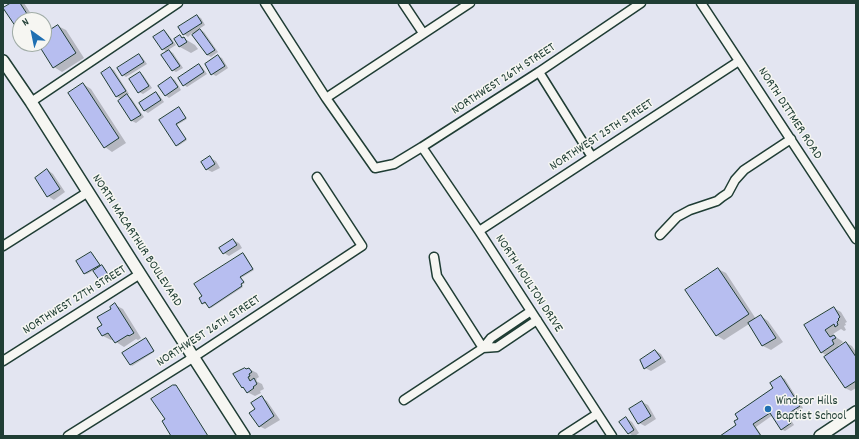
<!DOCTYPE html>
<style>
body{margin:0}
#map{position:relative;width:859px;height:439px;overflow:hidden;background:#e3e5f1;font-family:Dekko,sans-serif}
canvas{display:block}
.frame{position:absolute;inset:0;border:4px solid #1f3d34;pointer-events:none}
.north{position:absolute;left:12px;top:12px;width:40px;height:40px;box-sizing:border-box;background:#f6f6f2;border:1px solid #a0aca6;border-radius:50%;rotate:327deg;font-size:11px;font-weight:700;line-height:16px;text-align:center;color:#1f3d34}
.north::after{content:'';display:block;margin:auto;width:14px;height:18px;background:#1f6fb2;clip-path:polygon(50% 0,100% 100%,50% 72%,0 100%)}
</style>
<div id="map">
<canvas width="859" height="439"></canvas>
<div class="frame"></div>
<div class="north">N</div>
</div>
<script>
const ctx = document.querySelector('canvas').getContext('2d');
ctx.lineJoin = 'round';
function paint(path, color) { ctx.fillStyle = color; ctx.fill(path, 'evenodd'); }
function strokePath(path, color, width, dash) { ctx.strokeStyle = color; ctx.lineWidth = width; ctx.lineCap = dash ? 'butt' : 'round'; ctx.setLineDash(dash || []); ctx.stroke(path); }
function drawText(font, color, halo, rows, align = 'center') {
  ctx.font = font + ' Dekko,sans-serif'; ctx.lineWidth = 3; ctx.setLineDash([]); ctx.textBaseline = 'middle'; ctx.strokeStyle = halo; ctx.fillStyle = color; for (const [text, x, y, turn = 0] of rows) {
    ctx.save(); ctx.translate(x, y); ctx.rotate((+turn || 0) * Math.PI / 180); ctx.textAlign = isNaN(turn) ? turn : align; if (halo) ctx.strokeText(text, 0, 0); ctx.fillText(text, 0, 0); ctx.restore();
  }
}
paint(new Path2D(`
 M12,3H24L35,20H20V32Z
 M197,16L201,18L205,25L199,29L204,32L218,52L211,57L207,55L192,33L188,37L184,34L179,28Z
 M58,26L66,30L84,58L62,72L54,67L39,44H44V33L45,34Z
 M164,31L167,33L176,45L168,50L173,53L183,68L176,72L172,70L167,52L163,49Z
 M180,36L195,45L198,49L191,53L180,47Z
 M139,55L142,57L147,64L126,77L123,75Z
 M218,56L222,58L228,68L216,76L212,74Z
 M199,65L202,67L207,74L187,87L184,85Z
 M110,68L114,70L129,94L126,95L131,98L144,117L136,123L132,121L119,101L122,99L117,97L102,73Z
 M140,73L143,75L152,88L143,94L139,92Z
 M171,78L175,80L181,90L169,98L165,95Z
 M83,84L91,89L126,143L112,152L105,147Z
 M156,93L159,95L164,102L148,113L145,111L140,104Z
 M179,108L187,119L177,125L187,140L178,146L176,145L160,120Z
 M210,158L216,161L220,168L212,172L206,169Z
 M48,170L53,174L65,192L54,200L48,196Z
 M233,240L239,243L242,248L229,256L224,253Z
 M91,253L93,254L101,267L102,266L104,267L110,277L102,281H101L94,270L87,274H85L77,261Z
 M243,254L245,255L254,270L241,278L245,283L241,285L243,287L211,308L207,303L205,304H203L200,299Z
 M718,269L726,273L756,319L761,316L768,321L783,342L771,350L763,346L749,324L724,340L716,335Z
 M115,305L123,309L141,338L138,340L136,339L124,347L116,342L114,339L111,340L103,336L99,328L104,325Z
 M834,308L841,312L847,322L845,323L846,325L844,326L846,330L844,331L841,329L833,334L834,336L842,341L843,342L838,346L839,348L846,343L852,346L856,352V388L851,391L845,388L827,356L821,352L806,326Z
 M146,340H148L154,352L132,366L131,365Z
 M656,351L661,354L666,362L651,371L645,368Z
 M249,369L257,373L259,377L256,379L257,380L256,381L262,384L264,389L260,391L261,393L255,396L247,392L246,389L243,388L234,375Z
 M781,377L785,379L803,408L789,417L794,425L785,431L781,429L773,415L756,427L762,436H721L738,425L775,389Z
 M262,398L267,401L280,420L265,429L259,426L256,409Z
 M642,402L648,405L656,419L645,426L639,423Z
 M626,418L632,422L639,433L635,436H633L629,433Z`), '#0003');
const building = new Path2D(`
 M11,3H20L31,20H20V33L3,8Z
 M197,15L202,23L183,35L178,27Z
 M58,25L76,53L53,68L38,44H44V34Z
 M200,29L215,50L207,55L192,35Z
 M164,30L173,43L162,50L153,37Z
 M180,35L182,38L184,37L187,42L179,47L174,39Z
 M169,50L180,66L172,71L161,55Z
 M139,54L144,62L122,76L117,68Z
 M218,55L225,66L211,75L205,64Z
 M199,64L204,72L183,86L178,78Z
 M110,67L126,91L116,97L101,73Z
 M140,72L149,86L138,93L129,79Z
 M171,77L178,87L165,96L158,86Z
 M83,83L119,138L104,148L68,93Z
 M156,92L161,100L144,111L139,103Z
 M127,94L141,115L131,121L118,101Z
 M179,107L186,118L176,124L186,139L176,146L159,120Z
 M210,156L215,164L206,170L201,162Z
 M47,169L60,189L47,197L35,178Z
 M233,239L237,245L223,254L219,248Z
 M91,252L100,265L84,274L76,261Z
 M243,253L253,269L240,277L244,282L241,284L242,286L209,308L205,302L202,304L199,298L202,296L194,284Z
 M102,265L109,276L100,281L93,271Z
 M718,268L749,314L716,336L685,290Z
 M115,303L134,333L129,336L128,335L115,343L108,333L102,336L97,328L102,325L97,317L111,309L110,307Z
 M834,307L840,317L838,319L839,320L837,322L838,325L835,327L834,324L825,330L830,337L834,335L836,338L832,340L834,344L821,353L804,325Z
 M761,315L776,338L762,346L748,323Z
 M146,338L154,351L130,365L122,353Z
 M846,342L856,357V381L845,388L824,357Z
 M655,350L661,358L644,369L640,360Z
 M245,368L246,369L249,368L252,372L249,374L250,376L248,377L250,381L254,378L257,384L253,387L254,388L247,393L243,387L242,388L233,374Z
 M781,376L800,406L786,415L791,423L781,430L770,413L753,424L761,436H720L736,425L734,421L738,419L735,414L773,388L770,383Z
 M173,385H176L208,436H171L162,421L165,419L151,399Z
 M262,396L274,416L259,427L249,413L255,409L251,403Z
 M642,401L651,416L638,424L629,409Z
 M626,417L634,430L628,434L619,422Z`);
paint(building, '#b7bef0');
strokePath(building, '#1f3d34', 1);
const street = new Path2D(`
 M265,3L326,98L375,168L394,164L422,147L539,72L641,3
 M403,3L423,33
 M701,3L856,239
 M539,72L592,157
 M326,98L470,3
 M31,102L178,3
 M422,147L479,231L612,436
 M479,231L739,61
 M660,235L677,217L690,210L717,201L722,197L728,193L735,180L744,170L791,139
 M3,246L88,192
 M434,257L437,276L483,348
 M483,348L497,347L537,320
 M3,361L140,274
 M404,400L483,348L491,338L531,311
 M68,436L194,357L362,246L317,177
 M563,436L597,414`);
const secondary = new Path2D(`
 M3,61L31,102L140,274L244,436
 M820,436L856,412`);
strokePath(street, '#1f3d34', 11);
strokePath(secondary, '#1f3d34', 14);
strokePath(street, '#f6f6f2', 8);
strokePath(secondary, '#f6f6f2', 11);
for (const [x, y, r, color] of [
 [768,409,4,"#1f6fb2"]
]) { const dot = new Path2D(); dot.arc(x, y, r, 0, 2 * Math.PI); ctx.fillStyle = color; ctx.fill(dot); strokePath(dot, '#f6f6f2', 1.5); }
drawText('13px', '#1f3d34', '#f6f6f2', [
 ["NORTHWEST 26TH STREET",504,80,-33],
 ["NORTH DITTMER ROAD",789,114,57],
 ["NORTHWEST 25TH STREET",602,136,-33],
 ["NORTH MACARTHUR BOULEVARD",136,241,57],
 ["NORTH MOULTON DRIVE",528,284,57],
 ["NORTHWEST 27TH STREET",75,301,-32],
 ["NORTHWEST 26TH STREET",209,332,-33]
]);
drawText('13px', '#1f3d34', '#f6f6f2', [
 ["Windsor Hills",776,402],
 ["Baptist School",776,417]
], 'left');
</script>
